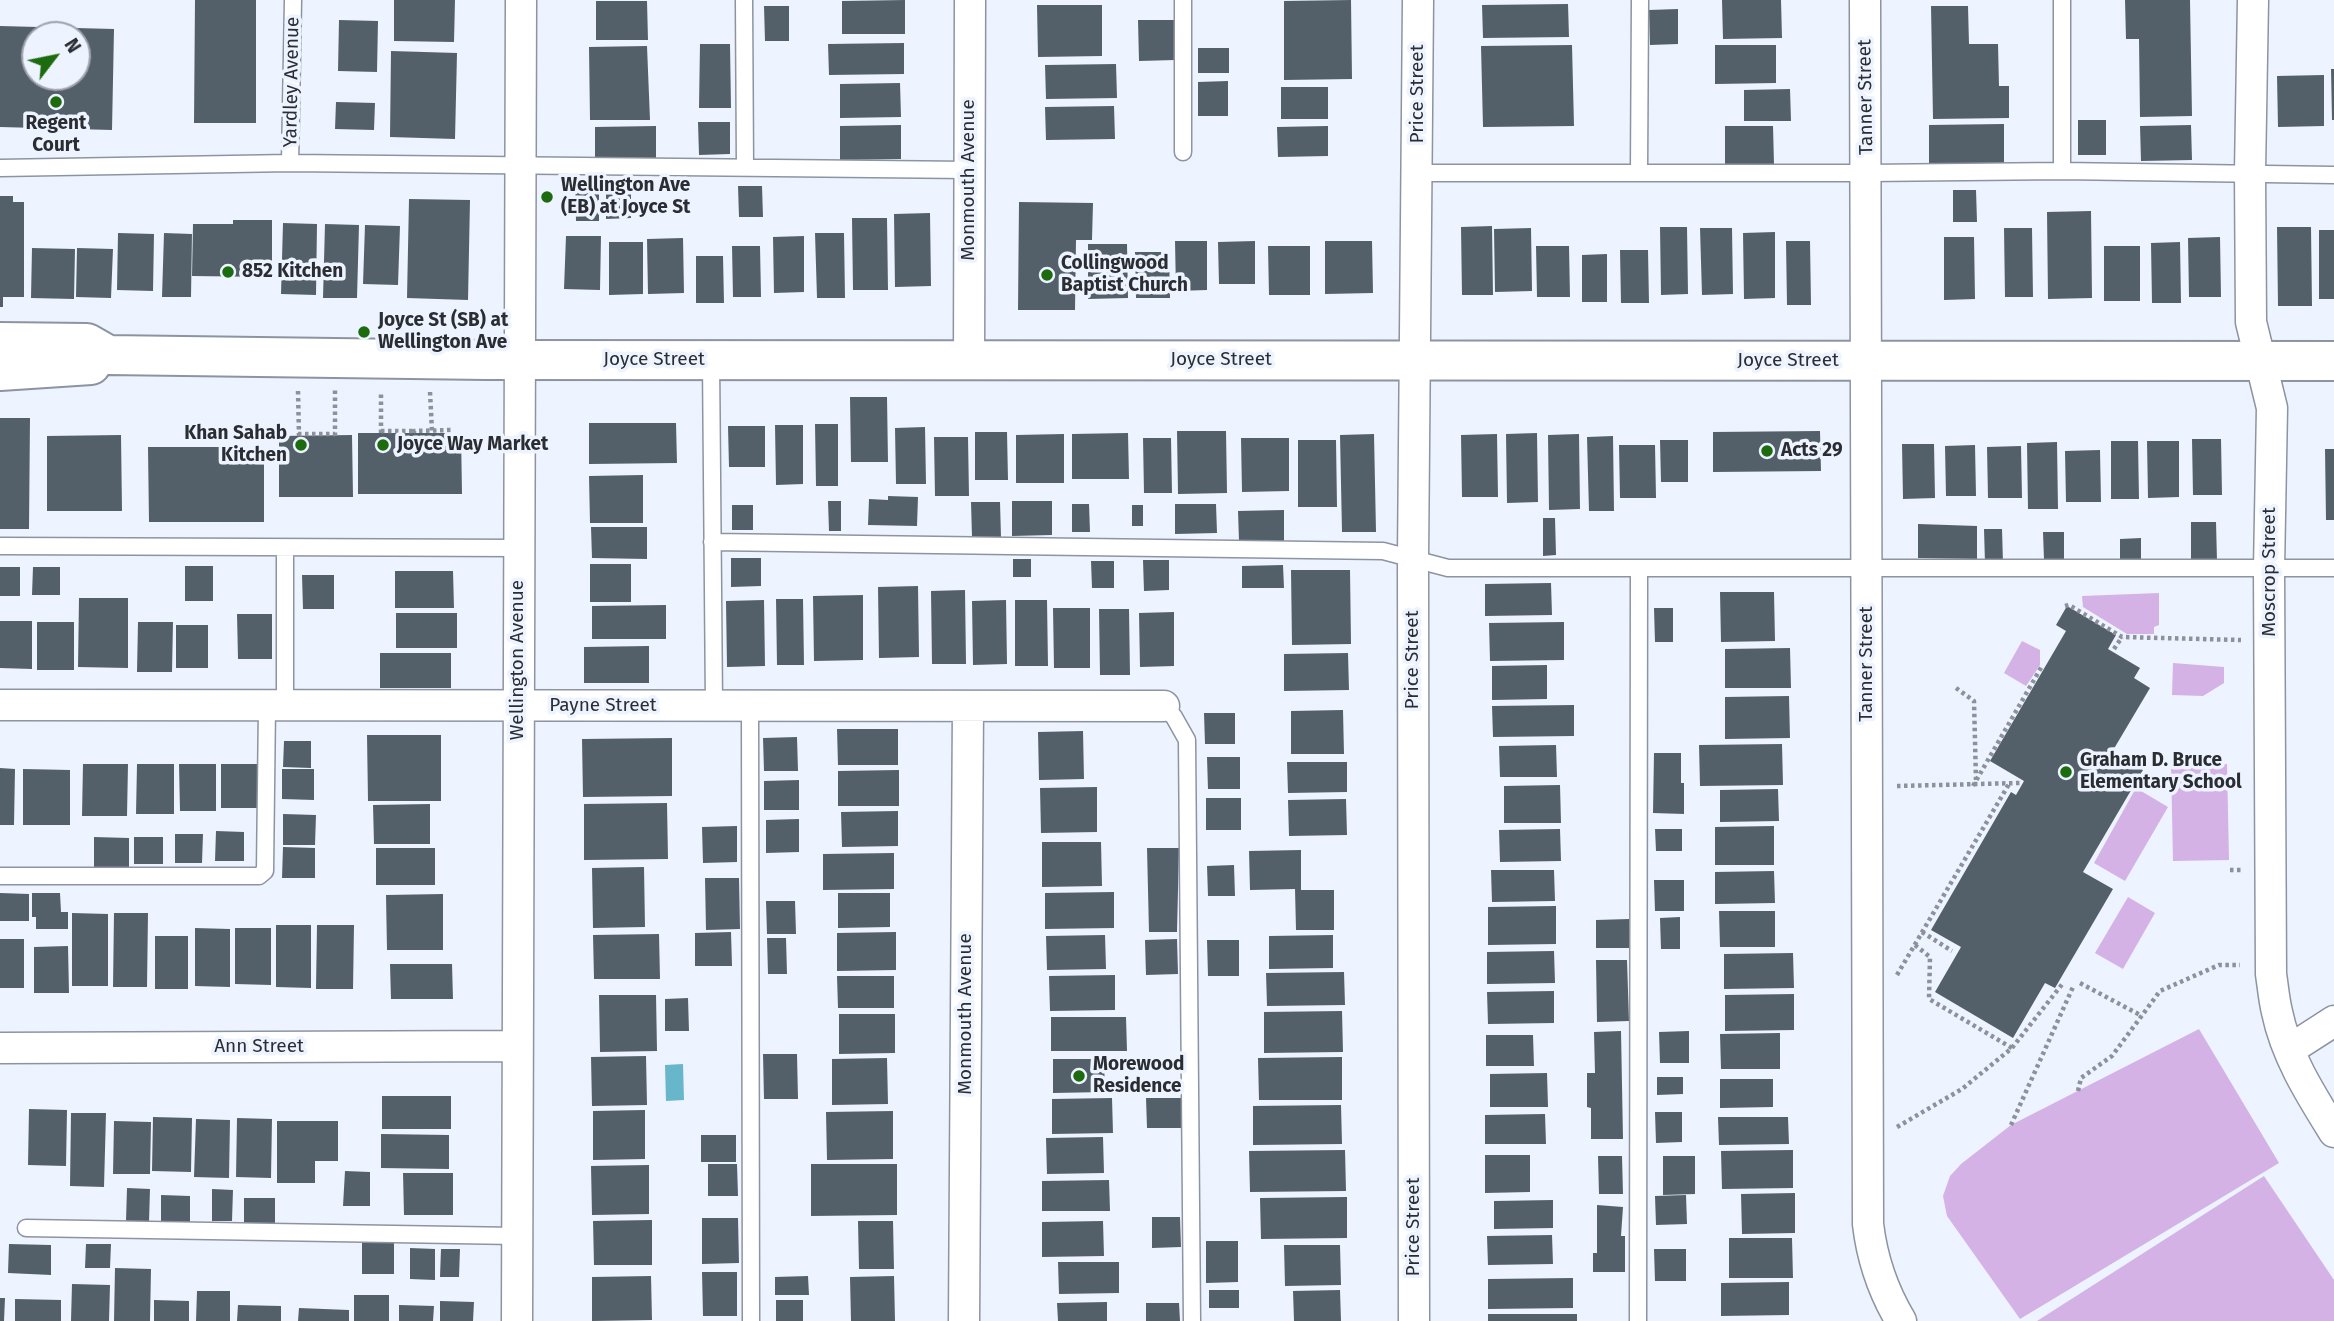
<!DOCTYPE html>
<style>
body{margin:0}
#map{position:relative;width:2334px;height:1321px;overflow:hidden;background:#edf3ff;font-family:"Fira Sans",sans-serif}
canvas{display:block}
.north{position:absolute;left:21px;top:21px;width:70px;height:70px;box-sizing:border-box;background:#edf3ff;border:2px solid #9fa4ad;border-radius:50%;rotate:58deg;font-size:19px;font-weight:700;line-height:28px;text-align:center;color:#2a2d32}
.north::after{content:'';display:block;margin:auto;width:24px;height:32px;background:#1c6b0f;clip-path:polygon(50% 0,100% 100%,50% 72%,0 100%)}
</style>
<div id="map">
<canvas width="2334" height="1321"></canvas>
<div class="north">N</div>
</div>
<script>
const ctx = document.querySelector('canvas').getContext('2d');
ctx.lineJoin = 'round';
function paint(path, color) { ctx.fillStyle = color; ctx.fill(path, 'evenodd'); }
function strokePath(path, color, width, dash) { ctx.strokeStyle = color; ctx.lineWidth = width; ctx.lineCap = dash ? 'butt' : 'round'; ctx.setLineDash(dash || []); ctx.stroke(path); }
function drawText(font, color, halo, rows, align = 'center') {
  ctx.font = font + ' "Fira Sans",sans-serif'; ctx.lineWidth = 7; ctx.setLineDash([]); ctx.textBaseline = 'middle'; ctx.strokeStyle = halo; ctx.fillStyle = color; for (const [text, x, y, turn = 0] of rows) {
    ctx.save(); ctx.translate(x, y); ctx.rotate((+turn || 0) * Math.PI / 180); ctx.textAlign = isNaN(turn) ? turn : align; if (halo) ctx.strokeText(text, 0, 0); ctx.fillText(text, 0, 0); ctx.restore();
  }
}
paint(new Path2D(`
 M2159,593V625L2154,627V634H2127L2083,607L2082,596Z
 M2022,641L2040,650V665L2026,686L2004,673Z
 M2173,663L2224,667V683L2203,696L2172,695Z
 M2227,764L2229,860L2173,861L2171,765Z
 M2136,788L2168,807L2125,881L2094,863Z
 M2128,897L2155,913L2123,969L2095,953Z
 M2199,1029L2279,1163L2020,1319L1947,1216L1943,1196L1950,1176L1961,1164L2011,1125Z
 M2264,1176L2334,1280V1321H2037Z`), '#d4b2e6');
paint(new Path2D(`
 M683,1064L684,1100L666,1101L665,1065Z`), '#68b6c9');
paint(new Path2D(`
 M195,0H256V123H194Z
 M394,0H455L454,42L394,41Z
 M905,0V34H842V1Z
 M1351,0L1352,79L1284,80V1Z
 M1722,0H1781L1782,38L1723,39Z
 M2125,0H2190L2192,116L2140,117L2139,39H2126Z
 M596,1H647L648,40H596Z
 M1568,4L1569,37L1483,38L1482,5Z
 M1037,5H1102V56L1038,57Z
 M764,6H789V41H765Z
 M1931,6H1968L1969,44H1998L1999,86H2009V118L1933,119Z
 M1678,9V44L1650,45L1649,10Z
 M339,20L378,21L377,72L338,71Z
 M1138,20H1175V60L1139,61Z
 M0,26L114,29L112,130L0,127ZM35,35H77V77H35Z
 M904,43V74L829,75L828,44Z
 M700,44H730L731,108H699Z
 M1572,45L1574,126L1483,127L1481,46Z
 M1715,45H1776V83L1715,84Z
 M647,46L650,120H590L589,47Z
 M1198,48H1229V73H1198Z
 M391,51L457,53L455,139L390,137Z
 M1116,64L1117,98L1046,99L1045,65Z
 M2331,69H2334V120H2332Z
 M2324,75V126L2278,127L2277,76Z
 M1228,81V116H1198V82Z
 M900,83L901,117L840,118V84Z
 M1281,87H1328V119H1281Z
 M1790,89L1791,121H1744V90Z
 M336,102L375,103L374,130L335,129Z
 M1114,106L1115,139L1046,140L1045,107Z
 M2078,120H2106V155H2078Z
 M698,122H730V154L699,155Z
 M2004,124V163H1929V125Z
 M901,125V159L840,160V126Z
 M2191,125L2192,160L2141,161L2140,126Z
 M656,126V160L595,161V127Z
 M1328,126V156L1278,157L1277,127Z
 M1725,126H1773L1774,164H1725Z
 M575,184H599V221H576Z
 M606,186H631V218L606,219Z
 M738,186H762L763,217H739Z
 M1953,190H1976L1977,222H1953Z
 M0,196H13V202H24V297H3V307H0Z
 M409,199L470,200L468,300L407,298Z
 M1019,202L1093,203L1092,240H1076L1075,310H1018Z
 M2091,211L2092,298L2048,299L2047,212Z
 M930,213L931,286L895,287L894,214Z
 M852,218H887L888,290H853Z
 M233,220H272V277L192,276L193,224H233Z
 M283,223L317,224L316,295L281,294Z
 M325,224L359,225L357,298H323Z
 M365,225L400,226L398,285L363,284Z
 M1492,226L1493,295H1462L1461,227Z
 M1660,227H1687L1688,294L1661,295Z
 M2277,227H2311L2312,306H2278Z
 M1531,228L1532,291L1495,292L1494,229Z
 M1700,228H1732L1733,294L1702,295Z
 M2004,228H2032L2033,297H2005Z
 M2319,230H2334V299H2319Z
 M1775,232V298L1744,299L1743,233Z
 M118,233L154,234L153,291L117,290Z
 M164,233L192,234L191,297H162Z
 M815,233H844L845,298H817Z
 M566,236H601L600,290L564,289Z
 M804,236V292L774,293L773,237Z
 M1944,237H1974L1975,299L1944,300Z
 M2220,237L2221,297H2189L2188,238Z
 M683,238L684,293L648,294L647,239Z
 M1175,241H1207V290L1176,291Z
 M1255,241V284H1219L1218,242Z
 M1325,241H1372L1373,293L1325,294Z
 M1786,241H1810L1811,305H1787Z
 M609,242H643V294L609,295Z
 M2180,242L2181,303H2152L2151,243Z
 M1088,244H1127L1128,298L1088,299Z
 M732,246H760L761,297H733Z
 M1268,246H1310V295H1269Z
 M1536,246H1569L1570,297H1537Z
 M2104,246H2140V301H2104Z
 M32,248L75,249L74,299L31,298Z
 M77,248L113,249L111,298L76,297Z
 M1620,250H1648L1649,303H1621Z
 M1135,252H1169L1170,298H1136Z
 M1607,254V302H1582V255Z
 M696,256H723L724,303H696Z
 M850,397H887L888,462H851Z
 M0,418H30L29,529H0Z
 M589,423H676L677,463L589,464Z
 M815,424H838V486H816Z
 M775,425H803V484L776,485Z
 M728,426H765V467H729Z
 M925,427L926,484H896L895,428Z
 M1177,431H1226L1227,493L1178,494Z
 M1820,431L1821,471L1713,472V432Z
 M975,432H1007L1008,480H975Z
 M358,433H461L462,494H358Z
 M1128,433L1129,479H1072V434Z
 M1537,433L1538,502L1507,503L1506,434Z
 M1064,434V483H1016V435Z
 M1374,434L1376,532H1342L1340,435Z
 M1497,434L1498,497H1462L1461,435Z
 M1579,434L1580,509L1549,510L1548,435Z
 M121,435L122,511H47V436Z
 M352,435L353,497H279V436Z
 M1613,436L1614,511H1589L1587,437Z
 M934,437H968L969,496H935Z
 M1143,438H1171L1172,493H1144Z
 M1241,438H1289V491L1242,492Z
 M2192,439H2221L2222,495H2193Z
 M1298,440H1336L1337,507H1298Z
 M1660,440H1688V482H1661Z
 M2111,441H2138L2139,499H2111Z
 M2147,441H2179V497L2148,498Z
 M2057,442L2058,509H2028L2027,443Z
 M1902,444H1934L1935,498L1903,499Z
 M1619,445H1655L1656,498H1620Z
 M1975,445L1976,496H1946L1945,446Z
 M2021,446L2022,498H1988L1987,447Z
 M148,447H264V522H149Z
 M2325,449H2334V520H2326Z
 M2100,450L2101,502H2066L2065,451Z
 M643,475V523H590L589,476Z
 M888,496L918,497L917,526L868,525L869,499L888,500Z
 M828,501H841V531H829Z
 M1012,501H1052V535L1012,536Z
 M971,502H1000L1001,537H972Z
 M1072,504H1089L1090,532H1072Z
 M1175,504H1216L1217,533L1175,534Z
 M732,505H753V530H732Z
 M1132,505H1143V526H1132Z
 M1284,510V541H1239L1238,511Z
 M1543,518H1555L1556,555L1543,556Z
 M2191,522H2216L2217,561H2191Z
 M1918,524L1977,526V559L1918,558Z
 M591,527H647V559L592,558Z
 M1984,529H2002L2003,563H1985Z
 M2043,532H2064V560H2044Z
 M2141,538V560H2120V539Z
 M731,558H761V586L731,587Z
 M1013,559H1031V577H1013Z
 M1143,560H1169V590L1144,591Z
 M1091,561H1114V588H1092Z
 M590,564H631V602H590Z
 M1283,565L1284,588H1242V566Z
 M185,566H213V601H185Z
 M0,567H20V596H0Z
 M33,567H60V595H32Z
 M1291,570H1350L1351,644L1292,645Z
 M395,571H453L454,608H395Z
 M302,575H334V609H303Z
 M1551,583L1552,615L1485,616V584Z
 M918,586L919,657L879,658L878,587Z
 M965,590L966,664H932L931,591Z
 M1720,592H1774L1775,641L1721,642Z
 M863,595V660L814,661L813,596Z
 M79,598H128V668L78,667Z
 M776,599H803L804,665H777Z
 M764,600L765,666L727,667L726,601Z
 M1006,600L1007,664L973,665L972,601Z
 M1015,600H1047L1048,666H1015Z
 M666,605V639H592V606Z
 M2067,606L2116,635L2108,649L2140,668L2134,678L2150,688L2112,752L2143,770L2083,872L2113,889L2055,988L2045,983L2013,1038L1935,992L1961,947L1931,930L2011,792L2016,795L2024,781L1990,761L2066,631L2056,625Z
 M1053,608H1090V668H1054Z
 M1654,608H1673V642H1655Z
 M1099,609H1129L1130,675H1100Z
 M1174,612V666L1140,667L1139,613Z
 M396,613H457V648H396Z
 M237,614H272V659H238Z
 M0,621H32V669L0,668Z
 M37,622H74V670H37Z
 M138,622H173L172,672H137Z
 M1564,622V660L1490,661L1489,623Z
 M176,625H208V668H176Z
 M649,646V683H584V647Z
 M1790,648L1791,688H1725V649Z
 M380,653H451V688H380Z
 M1348,653L1349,690L1284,691V654Z
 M1547,665V699L1492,700V666Z
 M1789,696L1790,738L1725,739V697Z
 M1574,705V736L1493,737L1492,706Z
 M1343,710L1344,754H1291V711Z
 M1204,713H1235V744H1205Z
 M837,729H898V765H838Z
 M1083,731L1084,779L1039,780L1038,732Z
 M367,735H441V801H368Z
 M797,737L798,771H764L763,738Z
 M672,738V796L583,797L582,739Z
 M284,741H311V768L283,767Z
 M1782,744L1783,785L1700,786L1699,745Z
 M1556,745L1557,777H1500L1499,746Z
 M1654,753H1681V783H1684V814L1653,813Z
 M1207,757H1240V789H1208Z
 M1287,762H1347V792L1288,793Z
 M83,764H128L127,816H82Z
 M137,764H174V814H136Z
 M179,764H216V811H180Z
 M221,764H257V808H221Z
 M0,768L15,769L14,825H0Z
 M23,769L70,770V825H23Z
 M282,769H314V800L282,799Z
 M899,770V806H838V771Z
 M799,780V810H764V781Z
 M1560,785L1561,823H1504V786Z
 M1097,787V832L1041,833L1040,788Z
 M1778,789L1779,821L1720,822V790Z
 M1206,798H1241V830H1206Z
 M1346,799L1347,835L1289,836L1288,800Z
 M667,803L668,859L584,860V804Z
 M430,804V844H374L373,805Z
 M898,811V846L842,847L841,812Z
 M283,814L316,815L315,845H283Z
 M799,819V852L766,853V820Z
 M737,826V862L703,863L702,827Z
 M1774,826V865H1715V827Z
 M1560,829L1561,861L1500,862L1499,830Z
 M1655,829H1682V851H1656Z
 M216,831L244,832V861H215Z
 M175,834H203L202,863H175Z
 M94,837L129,838V869H94Z
 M134,837H163V864H134Z
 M1042,842H1101L1102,886L1042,887Z
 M283,847L315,848V878H282Z
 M376,848H435V885H376Z
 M1147,848H1179L1177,932H1149Z
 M1301,850V890H1334V930H1296L1295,889L1250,890L1249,851Z
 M894,853V889L823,890V854Z
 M1234,865L1235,896H1208L1207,866Z
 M644,867L645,927L593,928L592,868Z
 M1491,870H1554L1555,901L1492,902Z
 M1774,871L1775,903L1715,904V872Z
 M705,878H739L740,929L706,930Z
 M1654,880H1684V911H1655Z
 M1114,892V928L1045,929V893Z
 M0,893L29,894V921H0Z
 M32,893H60L61,912H68V929H36V917H32Z
 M838,893H890V927L838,928Z
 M443,894V950H387L386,895Z
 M766,901H795L796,934H767Z
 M1556,906V944L1488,945V907Z
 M1719,911H1775V947H1720Z
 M72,913L108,914V986H72Z
 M114,913H148L147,987H113Z
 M1680,917V949H1661L1660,918Z
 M1629,919V948H1596V920Z
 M276,925H311V988L276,987Z
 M317,925H354L353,989H316Z
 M195,928L230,929V987L195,986Z
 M235,928H271V985L235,984Z
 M731,932L732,966H695V933Z
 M896,932V970L837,971V933Z
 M659,934L660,979H594L593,935Z
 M1105,935L1106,969L1047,970L1046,936Z
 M1333,935V968L1269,969V936Z
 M155,936H188V989H155Z
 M767,938H786L787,974H768Z
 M0,939H24V988H0Z
 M1177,939L1178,974L1146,975L1145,940Z
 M1207,940H1239V976H1208Z
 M68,946L69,993H34V947Z
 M1554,951L1555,983L1487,984V952Z
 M1793,953L1794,988L1724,989V954Z
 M1596,960H1627L1629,1021L1597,1022Z
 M390,964H452L453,999H391Z
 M1344,972L1345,1005L1267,1006L1266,973Z
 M1115,975V1010L1050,1011L1049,976Z
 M837,976H894V1008H838Z
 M1554,991V1023L1488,1024L1487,992Z
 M1794,994V1030L1725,1031V995Z
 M599,995H656L657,1051L600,1052Z
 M688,998L689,1031H665V999Z
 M1342,1011L1343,1052L1264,1053V1012Z
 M839,1014H895V1053L839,1054Z
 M1051,1017H1126L1127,1051H1051Z
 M1621,1031L1623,1139H1591V1108L1587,1107V1073H1595L1594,1032Z
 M1689,1031V1063H1660L1659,1032Z
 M1780,1033V1069H1721L1720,1034Z
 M1486,1035H1533L1534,1066H1486Z
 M763,1054H797L798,1099H764Z
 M646,1056L647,1105L592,1106L591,1057Z
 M1342,1057V1100H1259L1258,1058Z
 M887,1058L888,1104L832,1105V1059Z
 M1053,1059H1104L1105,1092L1053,1093Z
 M1547,1073L1548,1107H1490V1074Z
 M1657,1077H1683V1094L1657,1095Z
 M1720,1079H1773V1107L1720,1108Z
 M382,1096H451V1129H382Z
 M1112,1098L1113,1133L1052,1134V1099Z
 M1146,1098H1181L1182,1128H1147Z
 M1341,1105L1342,1144L1253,1145V1106Z
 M29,1109L67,1110L66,1166L28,1165Z
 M645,1110V1159L593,1160V1111Z
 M893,1111V1159L827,1160L826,1112Z
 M1655,1112H1682V1142L1656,1143Z
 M71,1113H106L104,1187L70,1186Z
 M1545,1114L1546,1144H1485V1115Z
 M153,1117L192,1118L191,1172L152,1171Z
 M1718,1117H1788L1789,1144L1719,1145Z
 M237,1118L272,1119L271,1178L236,1177Z
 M196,1119L230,1120L229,1178L194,1177Z
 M114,1121L151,1122L150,1174H113Z
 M277,1121H338V1161H315V1183H277Z
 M381,1134L449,1135V1169L381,1168Z
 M701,1135H736V1162H701Z
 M1103,1137L1104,1173L1047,1174L1046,1138Z
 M1345,1150L1346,1191L1250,1192L1249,1151Z
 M1793,1150V1188L1722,1189L1721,1151Z
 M1485,1155H1530V1192L1485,1193Z
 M1598,1156H1622L1623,1194H1599Z
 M1663,1156H1695V1194L1663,1195Z
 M708,1164H737L738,1196H708Z
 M811,1164H897V1215L811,1216Z
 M649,1165V1214L592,1215L591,1166Z
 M345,1171L370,1172V1206H343Z
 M403,1173H453V1215H404Z
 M1109,1180L1110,1211H1042V1181Z
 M127,1188L150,1189L149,1222L126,1221Z
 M212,1189L233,1190L232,1221H212Z
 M1795,1193V1233L1742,1234L1741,1194Z
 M161,1195L190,1196V1224L161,1223Z
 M1686,1195L1687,1224L1656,1225L1655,1196Z
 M1347,1197V1238L1261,1239L1260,1198Z
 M244,1198H275V1225L244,1224Z
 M1553,1200V1228L1494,1229V1201Z
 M1597,1205L1623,1207L1621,1236H1625V1272H1593V1253H1597Z
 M1152,1217H1180L1181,1247L1152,1248Z
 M702,1218H738L739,1263L702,1264Z
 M652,1220V1265H594L593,1221Z
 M858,1221H893L894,1269H859Z
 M1103,1221L1104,1256L1042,1257V1222Z
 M1552,1235L1553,1264L1488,1265L1487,1236Z
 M1729,1238H1792L1793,1278H1729Z
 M1206,1241H1238V1282L1206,1283Z
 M362,1243H394V1274H362Z
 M9,1244L51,1245V1275L8,1273Z
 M86,1244H111L110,1268H85Z
 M1284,1245H1340L1341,1285L1285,1286Z
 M410,1248L435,1249V1280L410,1279Z
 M441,1249H460L459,1277H440Z
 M1654,1249H1686V1281H1655Z
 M1058,1262H1119V1293L1059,1294Z
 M115,1268L151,1269L150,1321H114Z
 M702,1272H737V1316H703Z
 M651,1276L652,1320L592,1321V1277Z
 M808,1276L809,1295H775V1277Z
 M894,1276L895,1321H851L850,1277Z
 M1573,1278V1308L1488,1309V1279Z
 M1789,1282V1315L1721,1316V1283Z
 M72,1284L110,1285L109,1321H71Z
 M1209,1290H1239V1308H1209Z
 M1340,1290L1341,1321H1294L1293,1291Z
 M197,1291H230V1321H196Z
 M354,1295H389V1321H354Z
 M0,1298H5L4,1321H0Z
 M15,1299L61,1300V1321H15Z
 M154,1300L189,1301V1321H154Z
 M776,1300H803V1321H776Z
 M440,1301L474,1302L473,1321H440Z
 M1107,1302V1321H1058L1057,1303Z
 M1146,1303H1179L1180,1321H1146Z
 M238,1305L281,1306V1321H237Z
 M399,1305L434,1306L433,1321H399Z
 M299,1308L349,1310V1321H298Z
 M1488,1314H1577V1321H1488Z`), '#546069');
const service = new Path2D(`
 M744,0L745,167
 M1183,0V152
 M290,163L293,0
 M0,168L290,163L969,170
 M2062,171V0
 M1639,172L1640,0
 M1418,173H1867L2062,171L2334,175
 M711,360L714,705
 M712,542L1383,551L1448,568H2334
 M0,546L518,548
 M285,706V548
 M750,706L751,1321
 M1164,706L1174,717L1187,740L1192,1321
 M0,876H259L265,871L267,706
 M26,1228L516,1236
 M1638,1321L1639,568`);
const minor = new Path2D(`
 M1865,0L1868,1224C1872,1258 1883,1291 1901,1321
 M2253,0L2250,172L2251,322L2272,408L2269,569L2271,974C2273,987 2274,1000 2277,1012C2286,1056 2311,1095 2334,1132
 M969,360L970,0
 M0,705L1164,706
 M0,1048L517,1046
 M2289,1050L2334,1021
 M517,1321L521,0
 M964,1321L968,706
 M1414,1321L1413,558L1418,0`);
const secondary = new Path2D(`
 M0,342L87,343L108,355L486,360L2334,361
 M0,371L91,365`);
strokePath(service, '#8d94a1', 19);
strokePath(minor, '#8d94a1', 33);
strokePath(secondary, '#8d94a1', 42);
strokePath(new Path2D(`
 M298,391L299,436
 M430,392L432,431
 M381,431H414
 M381,433V391
 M414,433V431L451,430V433
 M298,434H335
 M335,436V390
 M2065,606L2069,605L2122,637L2241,640
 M2114,649L2122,637
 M1956,688L1974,701L1976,780
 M1897,786L2020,783
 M1973,786L2042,666
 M2230,870H2241
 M1922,932L1952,951
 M1915,945L1930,957L1929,999L2012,1048
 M1897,975L2009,784
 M2080,983L2142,1016
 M2078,1091L2081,1078L2112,1056L2160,991L2219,965H2240
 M2011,1125L2073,987
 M1897,1127L1962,1089L2012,1048L2064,982`), '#8d919a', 4.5, [3.5, 3.5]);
strokePath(service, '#fff', 16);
strokePath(minor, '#fff', 30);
strokePath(secondary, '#fff', 38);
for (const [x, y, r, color] of [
 [56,102,7,"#1c6b0f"],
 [547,197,7,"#1c6b0f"],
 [228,272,7,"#1c6b0f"],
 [1047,275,7,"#1c6b0f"],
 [364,332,7,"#1c6b0f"],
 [301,445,7,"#1c6b0f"],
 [383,445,7,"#1c6b0f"],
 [1767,451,7,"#1c6b0f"],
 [2066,772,7,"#1c6b0f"],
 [1079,1076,7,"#1c6b0f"]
]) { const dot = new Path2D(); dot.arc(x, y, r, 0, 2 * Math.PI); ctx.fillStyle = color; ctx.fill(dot); strokePath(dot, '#edf3ff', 2.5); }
drawText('19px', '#2a2d32', '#edf3ff', [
 ["Yardley Avenue",292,82,-89],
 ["Price Street",1418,94,-90],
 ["Tanner Street",1866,97,-91],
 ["Monmouth Avenue",969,180,-90],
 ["Joyce Street",654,360],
 ["Joyce Street",1221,360],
 ["Joyce Street",1788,361],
 ["Moscrop Street",2270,572,-90],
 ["Wellington Avenue",518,660,-90],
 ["Price Street",1413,660,-90],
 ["Tanner Street",1867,664,-90],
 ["Payne Street",603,706],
 ["Monmouth Avenue",966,1014,-90],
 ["Ann Street",259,1047],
 ["Price Street",1414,1227,-90]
]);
drawText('bold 19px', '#2a2d32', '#edf3ff', [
 ["Regent",56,124,"center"],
 ["Court",56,146,"center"],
 ["Wellington Ave",561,186],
 ["(EB) at Joyce St",561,208],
 ["Collingwood",1061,264],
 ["Baptist Church",1061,286],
 ["852 Kitchen",242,272],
 ["Joyce St (SB) at",378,321],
 ["Wellington Ave",378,343],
 ["Khan Sahab",287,434,"right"],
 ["Kitchen",287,456,"right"],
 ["Joyce Way Market",397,445],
 ["Acts 29",1781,451],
 ["Graham D. Bruce",2080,761],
 ["Elementary School",2080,783],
 ["Morewood",1093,1065],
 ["Residence",1093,1087]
], 'left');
</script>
